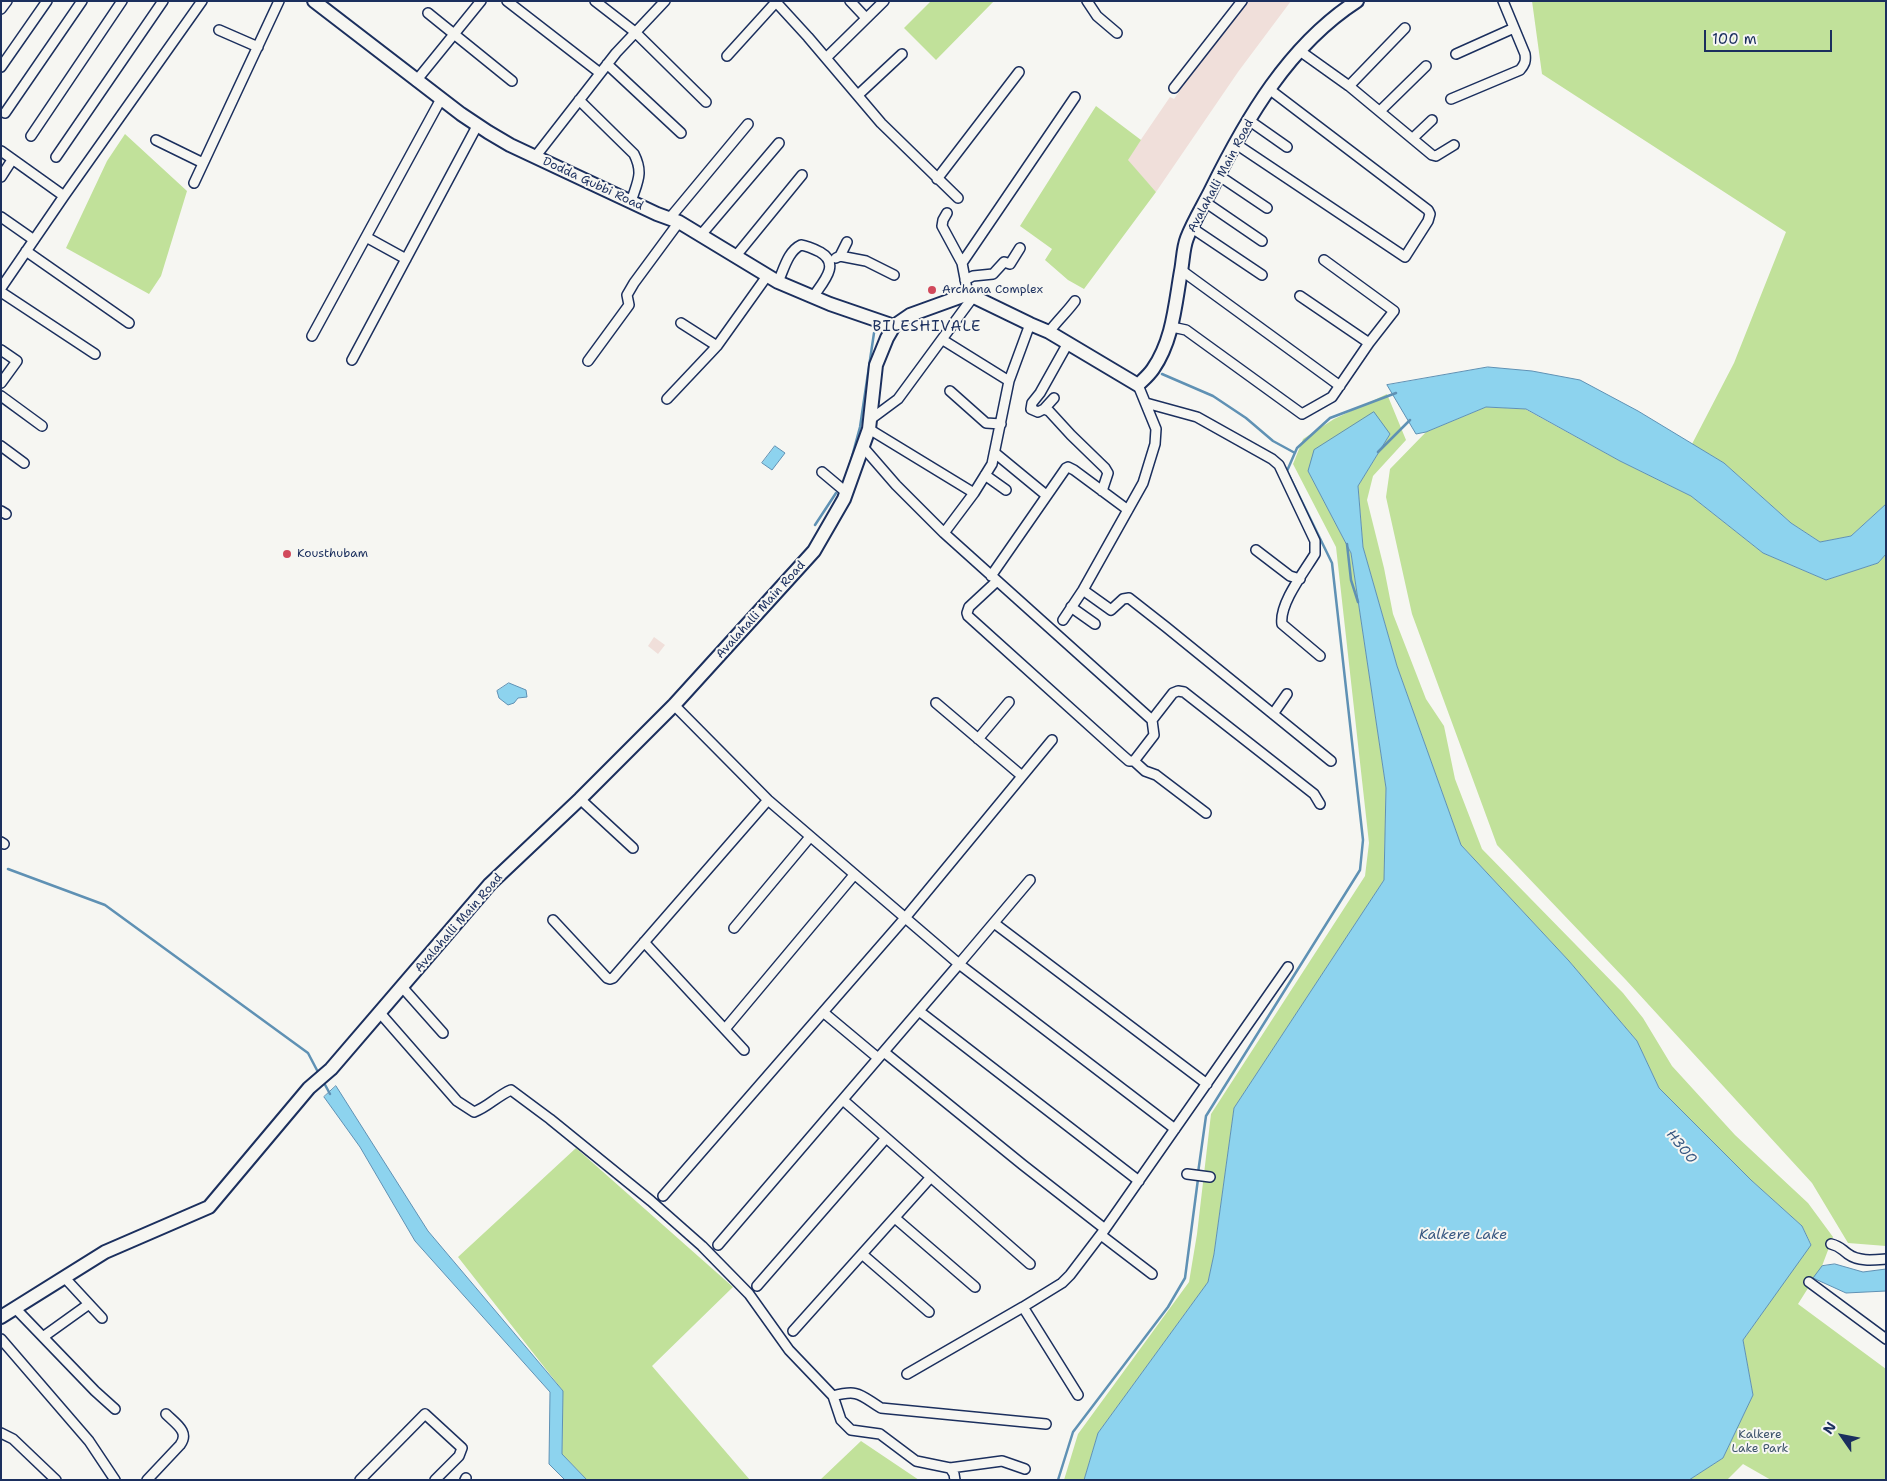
<!DOCTYPE html>
<style>
body{margin:0}
#map{position:relative;width:1887px;height:1481px;overflow:hidden;background:#f6f6f2;font-family:"Shantell Sans",sans-serif}
canvas{display:block}
.frame{position:absolute;inset:0;border:2px solid #1b2f5e;pointer-events:none}
.north{position:absolute;left:1817px;top:1411px;width:50px;height:50px;-webkit-text-stroke:4px #f6f6f2;paint-order:stroke;rotate:303deg;font-size:14px;font-weight:700;line-height:20px;text-align:center;color:#1b2f5e}
.north::after{content:'';display:block;margin:auto;width:18px;height:22px;background:#1b2f5e;clip-path:polygon(50% 0,100% 100%,50% 72%,0 100%)}
.scale{position:absolute;left:1704px;top:30px;width:128px;height:22px;box-sizing:border-box;border:2px solid #1b2f5e;border-top:0;padding-left:6px;font-size:15px;line-height:18px;white-space:nowrap;color:#1b2f5e;-webkit-text-stroke:4px #f6f6f2;paint-order:stroke}
</style>
<div id="map">
<canvas width="1887" height="1481"></canvas>
<div class="frame"></div>
<div class="north">N</div>
<div class="scale">100 m</div>
</div>
<script>
const ctx = document.querySelector('canvas').getContext('2d');
ctx.lineJoin = 'round';
function paint(path, color) { ctx.fillStyle = color; ctx.fill(path, 'evenodd'); }
function strokePath(path, color, width, dash) { ctx.strokeStyle = color; ctx.lineWidth = width; ctx.lineCap = dash ? 'butt' : 'round'; ctx.setLineDash(dash || []); ctx.stroke(path); }
function drawText(font, color, halo, rows, align = 'center') {
  ctx.font = font + ' "Shantell Sans",sans-serif'; ctx.lineWidth = 4; ctx.setLineDash([]); ctx.textBaseline = 'middle'; ctx.strokeStyle = halo; ctx.fillStyle = color; for (const [text, x, y, turn = 0] of rows) {
    ctx.save(); ctx.translate(x, y); ctx.rotate((+turn || 0) * Math.PI / 180); ctx.textAlign = isNaN(turn) ? turn : align; if (halo) ctx.strokeText(text, 0, 0); ctx.fillText(text, 0, 0); ctx.restore();
  }
}
paint(new Path2D(`
 M1248,1H1291L1238,72L1156,192L1127,160L1170,97L1174,99L1208,50Z
 M654,637L665,645L658,654L648,646Z`), '#f0dfda');
paint(new Path2D(`
 M931,1H994L936,60L904,28Z
 M1532,1H1886V504L1851,536L1820,542L1791,523L1724,463L1692,444L1734,363L1786,232L1542,74Z
 M1096,106L1141,140L1128,160L1156,192L1084,289L1068,280L1045,260L1052,249L1020,226Z
 M125,134L187,191L161,276L149,294L66,248L107,161Z
 M1387,394L1406,440L1373,476L1367,500L1384,568L1393,614L1426,699L1444,726L1455,779L1482,849L1623,993L1643,1018L1672,1066L1735,1135L1808,1203L1833,1237L1822,1266L1798,1304L1886,1369V1480H1771L1743,1464L1727,1480H1689L1723,1458L1753,1395L1743,1340L1811,1244L1802,1226L1751,1180L1659,1088L1637,1041L1569,961L1461,845L1397,666L1363,547L1358,486L1390,434L1308,471L1351,553L1386,788L1384,880L1234,1108L1214,1254L1208,1282L1098,1433L1084,1480H1064L1078,1434L1189,1282L1197,1234L1211,1114L1365,876L1369,843L1336,547L1293,464L1303,439L1334,419Z
 M1486,407L1525,409L1620,461L1691,496L1763,553L1826,580L1878,563L1886,554V1246L1848,1243L1812,1183L1626,980L1497,845L1412,614L1386,497L1390,469L1426,432Z
 M576,1148L733,1287L652,1366L750,1480H587L562,1454L563,1391L458,1257Z
 M861,1441L919,1480H820Z`), '#c1e19a');
const water = new Path2D(`
 M1488,367L1532,371L1580,380L1638,411L1724,463L1791,523L1820,542L1851,536L1886,504V554L1878,563L1826,580L1763,553L1691,496L1620,461L1526,409L1486,407L1426,432L1416,434L1387,385Z
 M1374,412L1390,434L1358,486L1363,547L1397,666L1461,845L1569,961L1637,1041L1659,1088L1751,1180L1802,1226L1811,1245L1743,1340L1753,1395L1723,1458L1689,1480H1084L1098,1433L1208,1282L1214,1254L1234,1108L1384,880L1386,788L1351,553L1308,471L1314,450Z
 M775,446L785,453L772,470L762,463Z
 M509,683L526,690L527,697L518,698L514,703L508,705L499,698L497,691Z
 M336,1086L428,1231L563,1391L562,1454L587,1480H565L549,1464L550,1392L415,1241L360,1147L324,1097Z
 M1835,1264L1863,1272L1886,1269V1291L1846,1293L1813,1278L1822,1266Z`);
paint(water, '#8dd3ee');
strokePath(water, '#5f91b4', 1);
strokePath(new Path2D(`
 M1162,374L1213,396L1246,418L1273,441L1295,453
 M1378,452L1410,420
 M850,464L860,427L874,333
 M815,525L836,493
 M1347,544L1351,580L1358,602
 M8,869L105,905L308,1053L319,1074
 M323,1081L330,1094
 M1198,1173L1206,1116L1360,870L1363,840L1332,563L1287,471L1297,448L1330,418L1396,393
 M1058,1480L1073,1432L1168,1307L1185,1278L1198,1179`), '#5f91b4', 2.5);
const minor = new Path2D(`
 M507,1L600,73
 M595,1L635,32L706,102
 M775,1L808,37L881,123L958,198
 M850,1L866,18
 M1087,1L1097,16L1117,33
 M1,9L7,1
 M428,13L512,81
 M219,30L258,47
 M1300,51L1349,86L1432,155L1436,156L1454,145
 M1456,54L1514,28
 M727,56L776,2
 M826,58L884,1
 M607,64L681,133
 M1,67L47,1
 M416,81L481,1
 M1349,86L1405,28
 M1174,88L1242,1
 M858,95L902,54
 M1451,99L1520,70C1525,64 1526,61 1525,54L1503,1
 M579,100L634,154C644,174 637,182 631,202
 M1380,111L1426,66
 M5,113L82,1
 M1250,121L1287,147
 M31,136L122,1
 M1413,138L1432,120
 M156,140L203,163
 M1236,144L1405,257L1428,221L1430,214L1428,210L1269,89
 M1,151L64,196
 M56,157L163,1
 M535,157L616,53L665,1
 M1218,175L1267,208
 M1,177L12,160
 M937,179L1019,72
 M194,183L279,1
 M1205,202L1262,241
 M947,213L943,220L942,226L962,263
 M1,217L34,240
 M669,219L748,124
 M1192,228L1262,275
 M700,236L779,143
 M366,237L406,259
 M26,251L129,323
 M840,256L866,261L894,275
 M735,257L802,175
 M836,258L840,256L847,242
 M1324,260L1394,311L1369,343
 M1181,270L1340,386
 M965,280L973,276L993,274L1004,262L1010,264L1020,248
 M778,282C784,269 788,251 801,245C808,246 814,249 820,252C841,264 823,282 813,297
 M1,288L64,196L202,1
 M1,292L95,354
 M968,294L962,263L1075,97
 M681,323L717,346
 M1172,327L1186,330L1302,414L1332,397L1369,343L1300,296
 M1049,332C1057,321 1067,312 1075,301
 M312,336L441,99
 M943,340L1009,381
 M1068,343L1040,393L1032,403L1031,409L1038,412L1044,409L1049,411L1071,435L1105,468L1108,473L1102,491
 M1,350L17,361L1,383
 M352,360L477,126
 M588,361L629,305L627,295L634,283L679,222
 M950,391L986,423L1001,424
 M1,396L42,426
 M667,399L717,346L767,276
 M1146,403L1197,417L1272,459L1279,465L1315,541V554C1304,572 1279,604 1282,624L1320,656
 M1044,409L1054,398
 M871,419L898,399L973,297
 M869,429L974,493
 M1,446L24,463
 M863,447L896,485L944,533L1152,720L1154,735L1134,761H1129L1121,754L968,616L967,613L969,607L997,581
 M995,453L1046,495
 M822,472L847,493
 M985,475L1006,490
 M1,511L6,514
 M944,533L974,493L992,464L1009,381L1030,324
 M1256,550L1290,576L1300,579
 M991,576L1066,468L1068,467L1074,470L1128,510
 M1083,590L1111,610L1123,599L1129,598L1166,627L1331,761
 M1071,607L1095,624
 M1063,620L1083,590L1143,483L1155,444L1156,429L1138,385
 M936,703L1022,776
 M674,705L768,800L959,964L718,1245
 M1273,714L1287,694
 M1152,720L1173,693L1178,691L1184,692L1314,794L1320,804
 M978,739L1009,702
 M1134,761L1145,771L1156,775L1206,813
 M580,799L633,848
 M1,842L4,844
 M1030,880L959,964L1175,1129
 M553,920L607,978L610,979L613,978L768,800
 M994,923L1207,1084
 M734,928L810,837
 M644,942L744,1050
 M403,988L443,1033
 M919,1011L1139,1181
 M823,1012L878,1058
 M380,1013L457,1101L474,1112C488,1107 497,1096 511,1090L550,1119L651,1201L702,1246L749,1294L789,1350L833,1396L841,1420L851,1430L880,1434L916,1461L950,1468L1002,1461L1025,1469
 M725,1029L854,875
 M884,1052L1023,1165L1105,1229
 M843,1100L1030,1264
 M1187,1174L1210,1177
 M663,1196L905,918L1052,740
 M895,1218L975,1287
 M1101,1235L1152,1274
 M1831,1244C1840,1246 1841,1249 1848,1254C1859,1262 1874,1260 1886,1259
 M862,1254L929,1312
 M64,1277L102,1318
 M1809,1282L1886,1339
 M757,1286L886,1138
 M1023,1307L1078,1395
 M15,1308L95,1391L115,1409
 M793,1331L931,1177
 M43,1337L89,1304
 M1,1339L89,1441L115,1480
 M907,1374L1023,1307L1062,1283L1070,1275L1105,1229L1288,967
 M833,1396C859,1389 860,1395 881,1408L1046,1424
 M1,1433L13,1439L56,1480
 M950,1468L954,1474L955,1480
 M147,1480L180,1445C190,1432 176,1424 166,1414
 M360,1480L425,1414L462,1448L459,1456L435,1480
 M465,1480L466,1478`);
const secondary = new Path2D(`
 M314,1L461,114L488,132L510,145L657,214L679,222L778,282L830,304L894,326
 M1,1317L105,1252L209,1207L309,1088L331,1069L490,884L580,799L674,705L814,551L844,499L869,429L876,365L887,338L894,326L910,315L968,294L1030,324L1049,332L1138,385C1143,380 1149,375 1153,369C1173,340 1175,305 1181,271C1183,261 1183,248 1187,238C1193,222 1203,206 1211,190C1246,119 1289,45 1357,1`);
strokePath(minor, '#1b2f5e', 12);
strokePath(secondary, '#1b2f5e', 16);
strokePath(minor, '#f6f6f2', 9);
strokePath(secondary, '#f6f6f2', 12);
for (const [x, y, r, color] of [
 [932,290,5,"#d1495b"],
 [287,554,5,"#d1495b"]
]) { const dot = new Path2D(); dot.arc(x, y, r, 0, 2 * Math.PI); ctx.fillStyle = color; ctx.fill(dot); strokePath(dot, '#f6f6f2', 2); }
drawText('12px', '#1b2f5e', '#f6f6f2', [
 ["Avalahalli Main Road",1221,176,-62],
 ["Dodda Gubbi Road",593,184,25],
 ["Avalahalli Main Road",761,610,-48],
 ["Avalahalli Main Road",459,923,-49]
]);
drawText('12px', '#1b2f5e', '#f6f6f2', [
 ["Archana Complex",942,290],
 ["Kousthubam",297,554]
], 'left');
drawText('12px', '#3c536a', '#f6f6f2', [
 ["Kalkere",1760,1435],
 ["Lake Park",1760,1449]
]);
drawText('italic 14px', '#385882', '#f6f6f2', [
 ["H300",1681,1147,51],
 ["Kalkere Lake",1463,1235]
]);
ctx.letterSpacing = '1px';
drawText('15px', '#1b2f5e', '#f6f6f2', [
 ["BILESHIVALE",927,327]
]);
ctx.letterSpacing = '0px';
</script>
